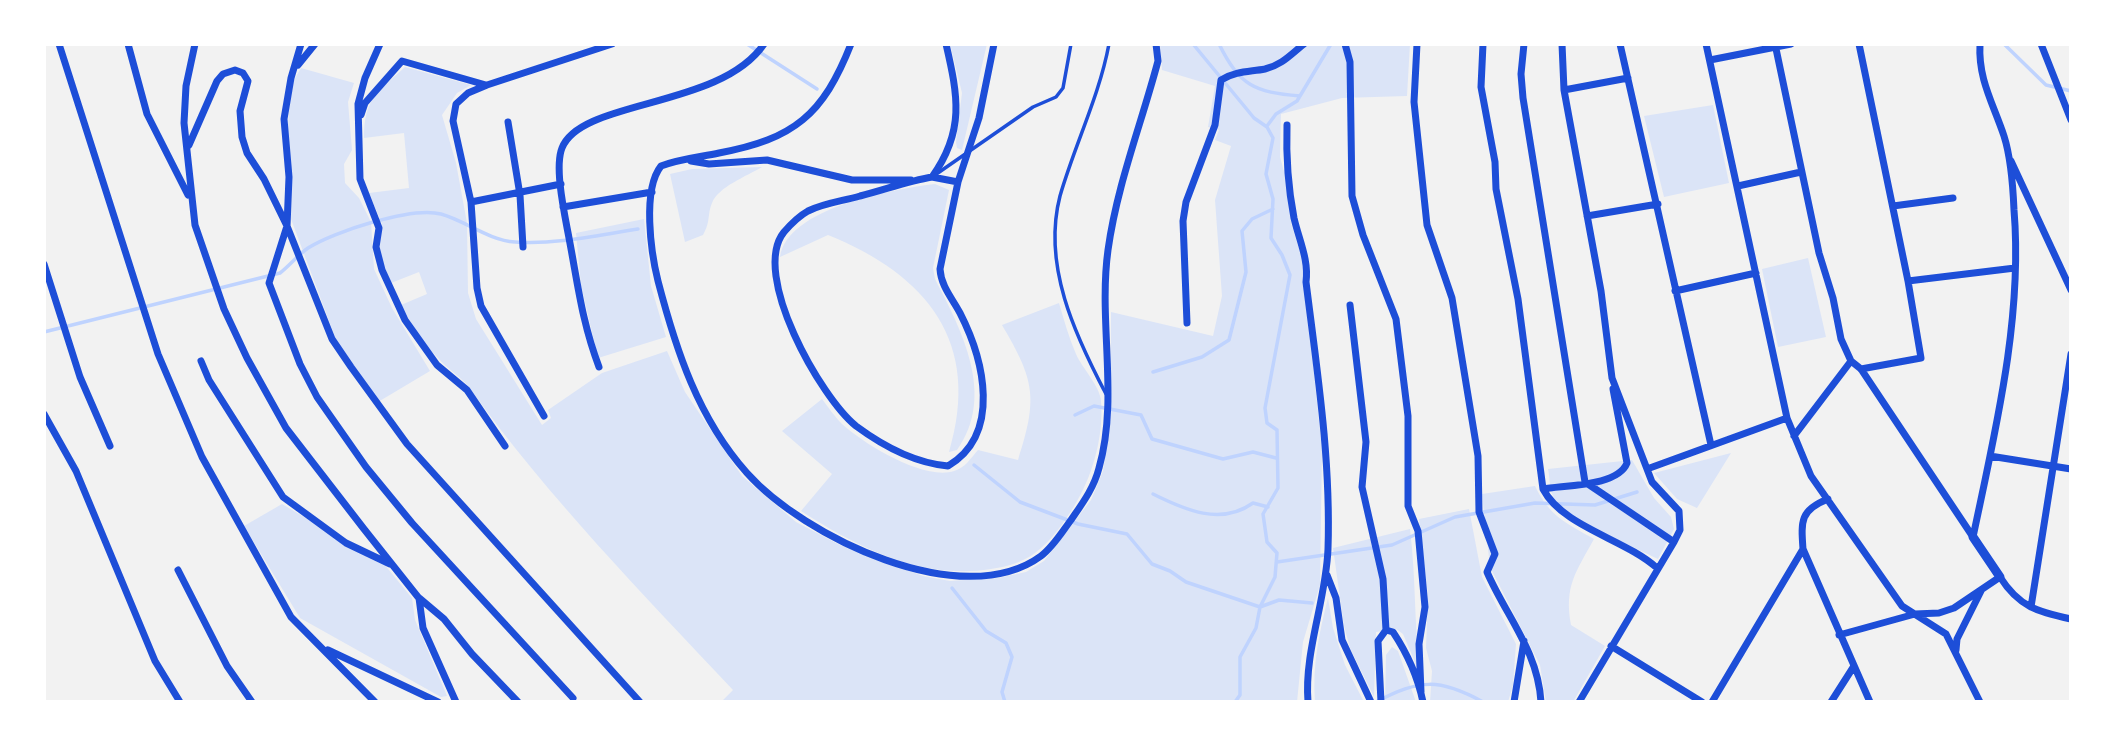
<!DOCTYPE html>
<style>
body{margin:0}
#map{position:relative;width:2115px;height:746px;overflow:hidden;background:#f2f2f2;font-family:Overpass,sans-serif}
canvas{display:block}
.frame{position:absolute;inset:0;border:46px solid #fff;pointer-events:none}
</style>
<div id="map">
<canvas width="2115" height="746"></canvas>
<div class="frame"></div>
</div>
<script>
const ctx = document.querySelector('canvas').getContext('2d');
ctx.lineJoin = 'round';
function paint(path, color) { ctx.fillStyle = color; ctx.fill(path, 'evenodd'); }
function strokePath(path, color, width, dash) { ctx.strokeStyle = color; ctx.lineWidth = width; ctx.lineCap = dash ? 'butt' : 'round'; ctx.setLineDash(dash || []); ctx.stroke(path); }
paint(new Path2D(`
 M950,44H987L962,150L957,148L956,142L962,93Z
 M1160,44H1410L1407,96L1342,98L1281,114L1280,157L1291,197V223L1302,258L1322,450L1320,585L1303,642L1297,702H721L733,690C642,593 549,498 471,390C462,377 447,369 437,357C422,342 411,323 401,305L427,294L419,272L391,283L381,259L379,240L382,224L369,193L409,188L404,133L364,138C364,98 378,92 405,67L471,85L457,93L442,115L456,163L467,223L468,293L476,319L542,425L551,418L548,410L602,373L667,351L685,392L742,476L796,522L840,545L923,576L950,581L998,578L1026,572L1044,561L1091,500L1103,471L1111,416V312L1213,336L1222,296L1215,200L1231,146L1215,140L1219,130L1208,127L1215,86L1162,70Z
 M301,68L354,83L348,102L352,150L344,164L345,183L359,198L371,222L374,269L392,308L430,371L378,402L335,337L291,219L292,179L287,144L289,108L294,80Z
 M1713,105L1729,183L1664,197L1644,116Z
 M762,167C747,176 718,187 712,203C707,215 711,221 703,235L685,242L670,174L692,169Z
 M935,184L949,190L933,268L935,279C962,331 996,396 957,450L949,452C982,342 927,275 828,235L780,257C787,208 893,189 935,184Z
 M644,219L651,286L666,337L598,358L581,285L576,233Z
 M1808,258L1826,337L1778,347L1762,269Z
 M1059,303C1064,320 1069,338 1076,354C1082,368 1100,386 1101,401C1104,437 1092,478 1073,508C1063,524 1051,541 1035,553C1023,562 1006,567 991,569C921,580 859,548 801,511L832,474L782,431L822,399C828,407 835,417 842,424C864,444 924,481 954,471C965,468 971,458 978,450L1018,460C1038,398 1035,381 1002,325Z
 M1731,453L1697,508L1677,499L1654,473Z
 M1632,460L1654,498L1671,517L1674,529L1658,559C1633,546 1564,521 1553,496C1549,489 1550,477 1548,469Z
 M1535,486C1550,517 1566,523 1594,539C1576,572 1564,586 1571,625L1605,646L1573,702H1546L1540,665L1490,567L1482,494Z
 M282,504L384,564L412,598L415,620L447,696L441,697L300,618L244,526Z
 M1469,509L1482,577L1516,644L1513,685L1508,702H1430L1432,671L1426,648L1428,595L1419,519Z
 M1410,529C1416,578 1414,625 1420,674L1403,634L1396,629L1376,632L1374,697L1350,648L1344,626L1333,548Z
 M1328,598L1333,628L1345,665L1364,702H1315C1312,666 1319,633 1328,598Z
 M1392,647L1398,651L1416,702H1385L1386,655Z`), '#dbe4f7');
strokePath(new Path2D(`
 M747,44L817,89
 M1193,44L1254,118L1267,127L1273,138L1266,174L1273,199L1271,238L1282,255L1290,275L1265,408L1267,423L1277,430L1278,488L1263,514L1267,542L1277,553L1275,577L1260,607L1256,628L1240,657V695L1235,702
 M1219,44C1240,86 1254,92 1300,96
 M2004,44L2046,85L2071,91
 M1267,126L1276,114L1297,101L1331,44
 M44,332L280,273C289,266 298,255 308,248C333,232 412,206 441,214C466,221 488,240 515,242C556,245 598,235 638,229
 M1153,372L1202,357L1229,340L1246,272L1242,231L1252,219L1273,209
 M1075,415L1094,406L1141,415L1152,439L1223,459L1253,452L1276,458
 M974,465L1020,502L1078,524L1127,534L1152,564L1170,571L1186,582L1260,607L1279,600L1312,603
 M1153,494C1185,510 1221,526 1253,503L1268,507
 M1277,562L1392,545L1455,517L1535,503L1595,505L1637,492
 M952,588L986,631L1006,643L1012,657L1002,692L1005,702
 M1376,702C1420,679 1439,678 1483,702`), '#bfd3fe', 3.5);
strokePath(new Path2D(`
 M935,175L1033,107L1056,97L1063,88L1071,44
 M1106,394C1075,335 1042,265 1060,196C1075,144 1099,97 1109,44`), '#1d4ed8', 3.5);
strokePath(new Path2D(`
 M59,44L158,354L202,457L291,617L375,702
 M128,44L147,114L188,195
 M195,44L186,86L184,123L195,225L224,309L247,358L286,428L364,529L418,597L444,619L472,654L518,702
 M301,44L291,78L284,119L289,177L287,226L269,283L300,364L317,397L366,467L412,523L573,698
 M380,44L365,78L358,104L360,179L379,228L376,247L382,270L405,320L437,365L467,390L505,446
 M851,44C823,115 794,139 719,153C700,157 679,159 661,166C642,190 651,253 658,281C676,350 698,418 747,473C803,536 962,614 1041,556C1053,547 1062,532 1071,520C1082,504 1094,488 1099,468C1119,398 1098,322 1108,250C1117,185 1141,125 1158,61L1156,44
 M1345,44L1350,62L1352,196L1363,235L1396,319L1408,416V506L1418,531L1425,607L1419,644L1421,692
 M1417,44L1414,102L1427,225L1452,298L1478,456L1479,512L1495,554L1487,572C1506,616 1538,651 1541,702
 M1483,44L1481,87L1495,162L1496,189L1518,299L1543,489C1563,527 1625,539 1657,568
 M1524,44L1521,74L1523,98L1585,482L1674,542
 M1562,44L1564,90L1601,291L1612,378L1652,482L1679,511L1680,530L1674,542L1579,702
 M1620,44L1711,445
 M1706,44L1787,418L1811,476L1902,606L1946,634L1980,702
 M1775,44L1819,253L1833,298L1841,339L1851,361L1861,369L1973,537
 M1859,44L1908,281L1921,358L1861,369
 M2041,44L2071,120
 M1710,60L1791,44
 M298,65L315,44
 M1564,90L1628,78
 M361,115L365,103L402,61L486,85
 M508,122L520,195L523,247
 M1287,125C1286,156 1288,187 1294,218C1299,240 1309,260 1306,282C1317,370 1331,459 1328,549C1326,601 1304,651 1308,702
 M189,145L217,81L223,74L235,70L243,73L248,81L240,111L242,137L247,153L264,179L287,226L332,339L351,367L407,444L640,702
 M691,161L709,164L767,160L852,180H911
 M2011,161L2071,290
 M932,177L958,182L940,269C941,286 952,298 960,313C984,360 1002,434 948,466C915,463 883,446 856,426C821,398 750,274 784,232C791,224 799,216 808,211C824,203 843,201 860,196C884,190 908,181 932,177Z
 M932,177C965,131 958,96 946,44
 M958,182L979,118L994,44
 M1738,186L1801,172
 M471,202L561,184
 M1893,206L1953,198
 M563,207L652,192
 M1587,216L1658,204
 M44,264L80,377L110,446
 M1908,281L2015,268
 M1675,291L1756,273
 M1350,305L1366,442L1362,487L1383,579L1386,630
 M1187,323L1183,221L1186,202L1215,125L1221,80C1236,71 1249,72 1265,69C1282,65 1291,54 1304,44
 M201,361L209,380L283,497L346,543L390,564
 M599,367C582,322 578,285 569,238C565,216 554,168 562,148C581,99 720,109 764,44
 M44,414L76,471L155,661L180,702
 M544,416L481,306L477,288L471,202L453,121L456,104L468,93L487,85L612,44
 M1794,436L1851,361
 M1990,456L2071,469
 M1647,469L1787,418
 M1543,489C1567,485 1618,486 1627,463L1613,389
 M1828,499C1800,510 1801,521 1803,549L1870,702
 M1973,537C1995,432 2023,318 2014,210C2013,186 2011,158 2004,136C1993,103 1978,79 1980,44
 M178,570L227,666L252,702
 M1327,575L1336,598L1342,640L1371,702
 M419,598L423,628L456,702
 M2031,607L2071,354
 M1386,630L1393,632C1407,653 1418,678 1423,702
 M1839,635L1915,614L1939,613L1954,608L2000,577C2019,607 2038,612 2071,619
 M1611,646L1702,702
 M328,650L438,702
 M1956,650L1957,639L1981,591
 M1381,702L1378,641L1386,630
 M1514,702L1524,641
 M1712,702L1803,549
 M1831,702L1854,666`), '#1d4ed8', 7);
strokePath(new Path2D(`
 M1973,537L2000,577`), '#1d4ed8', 9);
</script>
